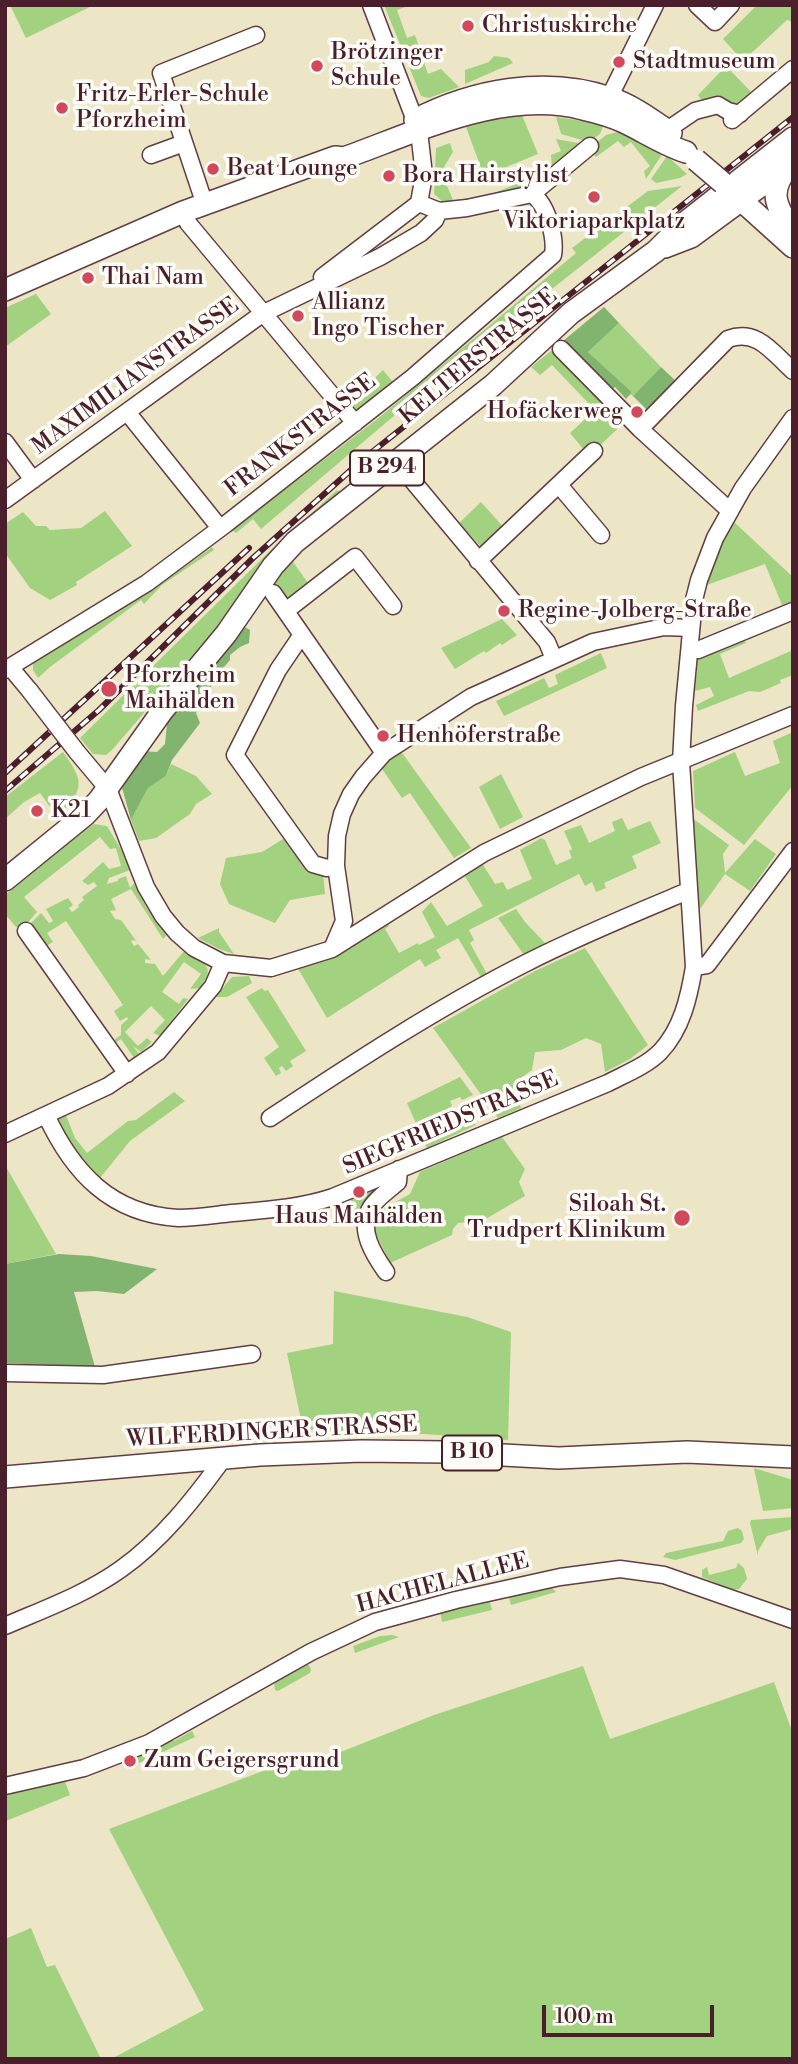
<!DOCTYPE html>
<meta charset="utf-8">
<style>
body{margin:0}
#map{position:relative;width:798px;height:2064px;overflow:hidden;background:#ece5c6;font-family:"Libre Bodoni",serif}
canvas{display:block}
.frame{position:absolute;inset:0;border:7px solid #4a1f2b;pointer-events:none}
.scale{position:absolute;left:542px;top:2005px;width:172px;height:32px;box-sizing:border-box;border:4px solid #4a1f2b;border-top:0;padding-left:9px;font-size:21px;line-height:24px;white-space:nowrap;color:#4a1f2b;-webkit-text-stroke:5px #fdfcf7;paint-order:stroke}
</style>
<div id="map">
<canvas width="798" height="2064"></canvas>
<div class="frame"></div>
<div class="scale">100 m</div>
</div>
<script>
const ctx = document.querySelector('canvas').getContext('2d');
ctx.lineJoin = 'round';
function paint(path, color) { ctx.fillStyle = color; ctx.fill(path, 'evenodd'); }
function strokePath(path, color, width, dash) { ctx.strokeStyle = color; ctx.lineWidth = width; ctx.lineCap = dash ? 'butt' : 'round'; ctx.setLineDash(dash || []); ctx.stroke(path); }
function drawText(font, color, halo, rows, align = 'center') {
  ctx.font = font + ' "Libre Bodoni",serif'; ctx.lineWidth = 7; ctx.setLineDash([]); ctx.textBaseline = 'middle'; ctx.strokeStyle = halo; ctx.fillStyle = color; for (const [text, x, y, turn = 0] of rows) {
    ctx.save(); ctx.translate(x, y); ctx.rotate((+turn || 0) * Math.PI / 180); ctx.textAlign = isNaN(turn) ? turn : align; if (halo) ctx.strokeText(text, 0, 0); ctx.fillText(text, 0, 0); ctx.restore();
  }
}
paint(new Path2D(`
 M10,5H91L92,6L26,38Z
 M384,5H411L397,10L407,38L415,35L428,74L441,69L459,87L429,98L421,96Z
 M757,5H793V22L787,20L743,61L723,39Z
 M494,56L509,58L513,63L465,84V70L489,62Z
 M726,66L755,96L738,107L704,103L698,95Z
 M522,115L538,154L484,176L466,127L488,118Z
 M556,117L604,124L600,134L589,142L561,134Z
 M621,131L663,153L646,179L644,171L650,166L631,142L624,147L618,141L596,157L590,148L606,135Z
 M556,139L583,144L526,190L492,194L552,169L551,155L561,151Z
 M450,143L453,152L441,172L453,200L443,202L434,194L436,148Z
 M667,156L687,174L680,178L656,183L651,179Z
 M682,186L422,392L261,529L253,519L236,533L232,530L376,420L576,253L572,248L648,191Z
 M36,294L51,314L5,347V308Z
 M619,323L661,367L633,396L630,394L632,392L588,352Z
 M557,346L629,418L589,456L570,433L595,410L552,365L540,375L531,367Z
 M383,370L393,382L358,412L350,402Z
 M337,490L341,493L242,595L202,646L112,750L106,755L93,754L80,738L272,549Z
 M481,502L505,529L483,549L459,523Z
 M105,511L132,546L76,582L77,585L50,600L30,588L5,553V524L23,512L36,526H46L50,530L81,528Z
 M734,522L793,577V601L782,605L765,564L704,586L716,553Z
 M212,547L214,550L162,585L144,604L141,600L50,667L38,678L33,670V664L36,660L152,590Z
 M291,559L313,590L287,610L266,584Z
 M502,619L517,635L502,645L500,643L486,653L484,651L455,669L441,648Z
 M742,638L746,643L720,654L729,678L793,650V675L780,680L781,683L760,692L749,691L698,711L696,705L714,696L710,687L695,691L698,656Z
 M601,653L607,668L504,716L496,701L544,678L549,688L558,684L555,675Z
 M793,732V785L744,845L695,808L693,771L735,752L745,776L780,763L773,741Z
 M400,750L471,848L454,858L410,793L402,798L380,766Z
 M63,752C87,785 82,789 58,818L40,793L24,802L5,819V797Z
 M171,764L196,776L212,794L196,804L190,814L156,838L139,841L131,820L148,788L166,776Z
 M501,774L523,817L500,829L479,787Z
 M622,818L628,830L650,821L661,843L632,856L637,868L604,883L606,888L596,892L592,882L585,886L579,874L469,930L474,940L470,943L487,974L481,977L458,938L436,950L441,958L425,967L420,959L327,1018L297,967L386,921L389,926L385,929L399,953L418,943L419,945L435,937L422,912L431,902L447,926L483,906L464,875L482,863L495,884L503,882L507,890L532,879L520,850L541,838L545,840L556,865L572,858L569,851L572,849L564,831L581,825L589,843L615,831L612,822Z
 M692,818L729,845L723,854L725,873L755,839L776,854L750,891L725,874L700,909L697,907Z
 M94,824L107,826L125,856L130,870L109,878L107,884L118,881V879L126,876L130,888L134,883L147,908L167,935L163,939L131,889L111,899L116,910L110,911L115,919L121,920L137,942L134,940L131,941L134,946L138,944L151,960L145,959V963L155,964L163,976L185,950C202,964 218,964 200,988L190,989L201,974L184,962L162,992L179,1004L183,998L188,999L160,1036L153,1033L165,1020L151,1006L125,1032L138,1046L147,1038L152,1042L141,1052L133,1046L139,1054L134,1058L121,1039L115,1043L114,1040L121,1035V1025L128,1019L127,1017L120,1021L114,1011L123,1005L66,921L47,933L53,942L46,946L30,924L41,913L49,923L53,921L46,909L68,898L73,905L69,908L72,912L79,907L78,905L84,900L82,897L97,886L94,882L88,885L82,881L103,862L109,869L121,866L116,848L110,849L100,837L24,897L37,912L24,927H16L5,914V895L80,833Z
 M288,836L323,873L325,894L290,900L275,923L229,904L220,884L226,858L262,852Z
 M516,909L525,922L546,944L524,955L498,918Z
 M219,928V932L234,954L219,949L198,938Z
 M585,948L648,1045L630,1059L605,1072L601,1044L586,1038L561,1050L535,1052L532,1070L514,1083L521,1108L498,1118L433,1028L535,971Z
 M249,976L252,983L227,997H215L232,977Z
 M262,988L265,991L268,990L306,1051L290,1061L293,1066L286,1071L282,1066L279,1068L281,1073L276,1076L264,1058L279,1047L246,997Z
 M460,1077L473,1095L462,1100L460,1097L450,1101L452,1106L447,1109L455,1129L473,1121L476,1125L427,1148L407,1103Z
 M174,1092L185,1101L130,1141L100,1178L77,1154L57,1125L59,1116L64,1110L75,1138L87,1153L128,1121L136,1120Z
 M502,1137L525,1169L519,1182L525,1196L472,1227L469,1222L458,1223L453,1229L452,1235L390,1263L375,1232L376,1220L386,1207L410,1194L420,1172Z
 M5,1165L56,1254L5,1264Z
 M381,1186L354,1226L351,1199Z
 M334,1291L467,1317L511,1332L508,1440L424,1434H304L287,1353L333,1344Z
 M754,1468L793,1480V1508L763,1511Z
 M793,1517V1529L767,1536L758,1551V1556L750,1523L751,1520Z
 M738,1528L742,1531L744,1539L741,1543L675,1560L663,1557L666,1553L723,1541L728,1531Z
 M738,1563L744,1568L747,1579L739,1589L732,1590L702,1577V1570L707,1567L709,1575L736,1568Z
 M531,1587H551L556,1592L511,1605L509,1597L530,1592Z
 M490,1602L492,1610L442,1622L440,1611L467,1603L469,1607Z
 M392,1635L399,1637L355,1653L353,1646L380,1636Z
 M307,1662L311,1669L310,1673L278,1691L275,1690L274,1682Z
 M583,1666L610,1739L774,1682L793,1734V2059H111L204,2010L109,1829L308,1754L313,1763L434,1715Z
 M192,1731L195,1737L139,1763L137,1756L171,1739L174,1741Z
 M65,1781L70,1795L6,1821L5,1792Z
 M31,1928L47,1967L55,1965L101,2059H5V1939Z`), '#a2d280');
paint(new Path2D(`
 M604,307L619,323L588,352L632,392L626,399L615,387L606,395L557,346Z
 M661,367L679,384L649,412L633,396Z
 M240,624L250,630L249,643L240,647L230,655V660L218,674L196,713L200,723L172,760L166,776L148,788L131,820L121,784L142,751L157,752L165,744L168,714Z
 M59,1254L91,1256L157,1269L124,1294L97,1291L74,1292L95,1367L5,1363V1264Z`), '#81b46e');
const minor = new Path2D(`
 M371,5L419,131L424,175L419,203
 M697,5L715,22L731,5
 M605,106L655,5
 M732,120L793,69
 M667,130L695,111L718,105L728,111L740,114
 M151,155L184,143
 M205,205L161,73L256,35
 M183,212L188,223L355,423
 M322,277L419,203L439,211L467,208L532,194L590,146
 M561,349L640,429L730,511
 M127,412L220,528
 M640,429L728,339C757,328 773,353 793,371
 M5,442L33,480
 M396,461L547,642L554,659
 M559,485L601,535
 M5,500L262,314L380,257L421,233L435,220L439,211
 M478,561L594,451
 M273,593L384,753
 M287,610L355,557L393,606
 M301,636L278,670L235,755L313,864L327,868L336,866
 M690,650H698L793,611
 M10,667L30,691
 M5,670L147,583L226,524L413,377L553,255C556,237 547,204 532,194
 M77,752L108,789L146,887L163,916L177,933L194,948L223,963L271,968L332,949L484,853L641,777L793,715
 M26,931L127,1074
 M332,949L344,921L336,866L337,836L342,814L351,794L363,777L384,753L471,697L593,642L664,627L691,628
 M694,967L707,965L793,851
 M46,1115C73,1173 111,1214 178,1218C196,1218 214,1215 232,1213C266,1210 299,1208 333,1197L608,1083C625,1074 646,1066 660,1052C682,1029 689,997 694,967L681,762L684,706L694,600L699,580L715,538L743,488L793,418
 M270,1118C353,1063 437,1008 526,963C579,936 633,914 688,891
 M5,1134L108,1086L158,1052L213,986L223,963
 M386,1272C374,1255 358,1230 370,1209C375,1199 389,1190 398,1182L399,1169
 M5,1373L103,1375L252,1354
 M5,1626C44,1609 86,1594 121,1569C162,1540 194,1499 223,1459
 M5,1786L84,1768L149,1743L311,1652L375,1622L456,1600L560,1577L620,1569L664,1575L793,1620`);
const major = new Path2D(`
 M415,120C473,90 546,76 610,98C632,105 652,120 671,133
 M787,168C759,206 794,214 789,242
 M732,192L793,247
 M665,247L691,237L793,162
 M5,290L183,212L335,157L344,158C417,132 504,88 583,109C596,112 611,116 624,122C645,132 664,145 686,152
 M5,880L85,815L99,800L163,710L226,634L273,566L295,542L493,385L571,313L656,251L682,225L793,138
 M5,1477L260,1455L361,1451L447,1452L559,1458L687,1452L793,1457`);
strokePath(minor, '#623d42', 19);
strokePath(major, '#623d42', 24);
strokePath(minor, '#fff', 16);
strokePath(major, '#fff', 21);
const rail = new Path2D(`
 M5,773L249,548
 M5,791L99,710L253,558L362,460L793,117`);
strokePath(rail, '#4a1f2b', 6);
strokePath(rail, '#fdfcf7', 3.5, [10]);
const minorBridge = new Path2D(`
 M30,691L77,752`);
const majorBridge = new Path2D(`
 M696,160L723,183`);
strokePath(minorBridge, '#623d42', 19, []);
strokePath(majorBridge, '#623d42', 24, []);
strokePath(minorBridge, '#fff', 16);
strokePath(majorBridge, '#fff', 21);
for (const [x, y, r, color] of [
 [468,26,7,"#d1495b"],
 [619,62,7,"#d1495b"],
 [317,66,7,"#d1495b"],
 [62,108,7,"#d1495b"],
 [213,169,7,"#d1495b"],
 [389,176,7,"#d1495b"],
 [594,197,7,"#d1495b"],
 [88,278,7,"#d1495b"],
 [298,316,7,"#d1495b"],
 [637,412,7,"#d1495b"],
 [504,611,7,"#d1495b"],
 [109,689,9,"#d1495b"],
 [383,736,7,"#d1495b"],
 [37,811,7,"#d1495b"],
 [359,1192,7,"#d1495b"],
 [682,1218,9,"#d1495b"],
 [130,1761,7,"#d1495b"]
]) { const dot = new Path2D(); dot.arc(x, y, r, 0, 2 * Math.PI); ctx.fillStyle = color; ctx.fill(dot); strokePath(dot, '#fdfcf7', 2.5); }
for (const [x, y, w] of [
 [387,468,74],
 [472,1453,60]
]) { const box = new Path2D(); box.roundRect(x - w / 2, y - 17.5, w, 35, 5); ctx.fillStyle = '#fdfcf7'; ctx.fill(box); strokePath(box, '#4a1f2b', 2); }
drawText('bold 21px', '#4a1f2b', null, [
 ["B 294",387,468],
 ["B 10",472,1453]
]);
drawText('23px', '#4a1f2b', '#fdfcf7', [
 ["Christuskirche",482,26],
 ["Brötzinger",331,53],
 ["Schule",331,79],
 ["Stadtmuseum",633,62],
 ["Fritz-Erler-Schule",76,95],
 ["Pforzheim",76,121],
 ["Beat Lounge",227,169],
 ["Bora Hairstylist",403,176],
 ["Viktoriaparkplatz",594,222,"center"],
 ["Thai Nam",102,278],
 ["Allianz",312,303],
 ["Ingo Tischer",312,329],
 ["Hofäckerweg",623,412,"right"],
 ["Regine-Jolberg-Straße",518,611],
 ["Pforzheim",125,676],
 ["Maihälden",125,702],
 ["Henhöferstraße",397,736],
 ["K21",51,811],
 ["Siloah St.",666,1205,"right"],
 ["Trudpert Klinikum",666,1231,"right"],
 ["Haus Maihälden",359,1217,"center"],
 ["Zum Geigersgrund",144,1761]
], 'left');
drawText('23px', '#4a1f2b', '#fdfcf7', [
 ["KELTERSTRASSE",479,357,-40],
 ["MAXIMILIANSTRASSE",136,377,-36],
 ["FRANKSTRASSE",301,436,-38],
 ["SIEGFRIEDSTRASSE",451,1124,-23],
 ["WILFERDINGER STRASSE",272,1433,-3],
 ["HACHELALLEE",443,1584,-15]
]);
</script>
